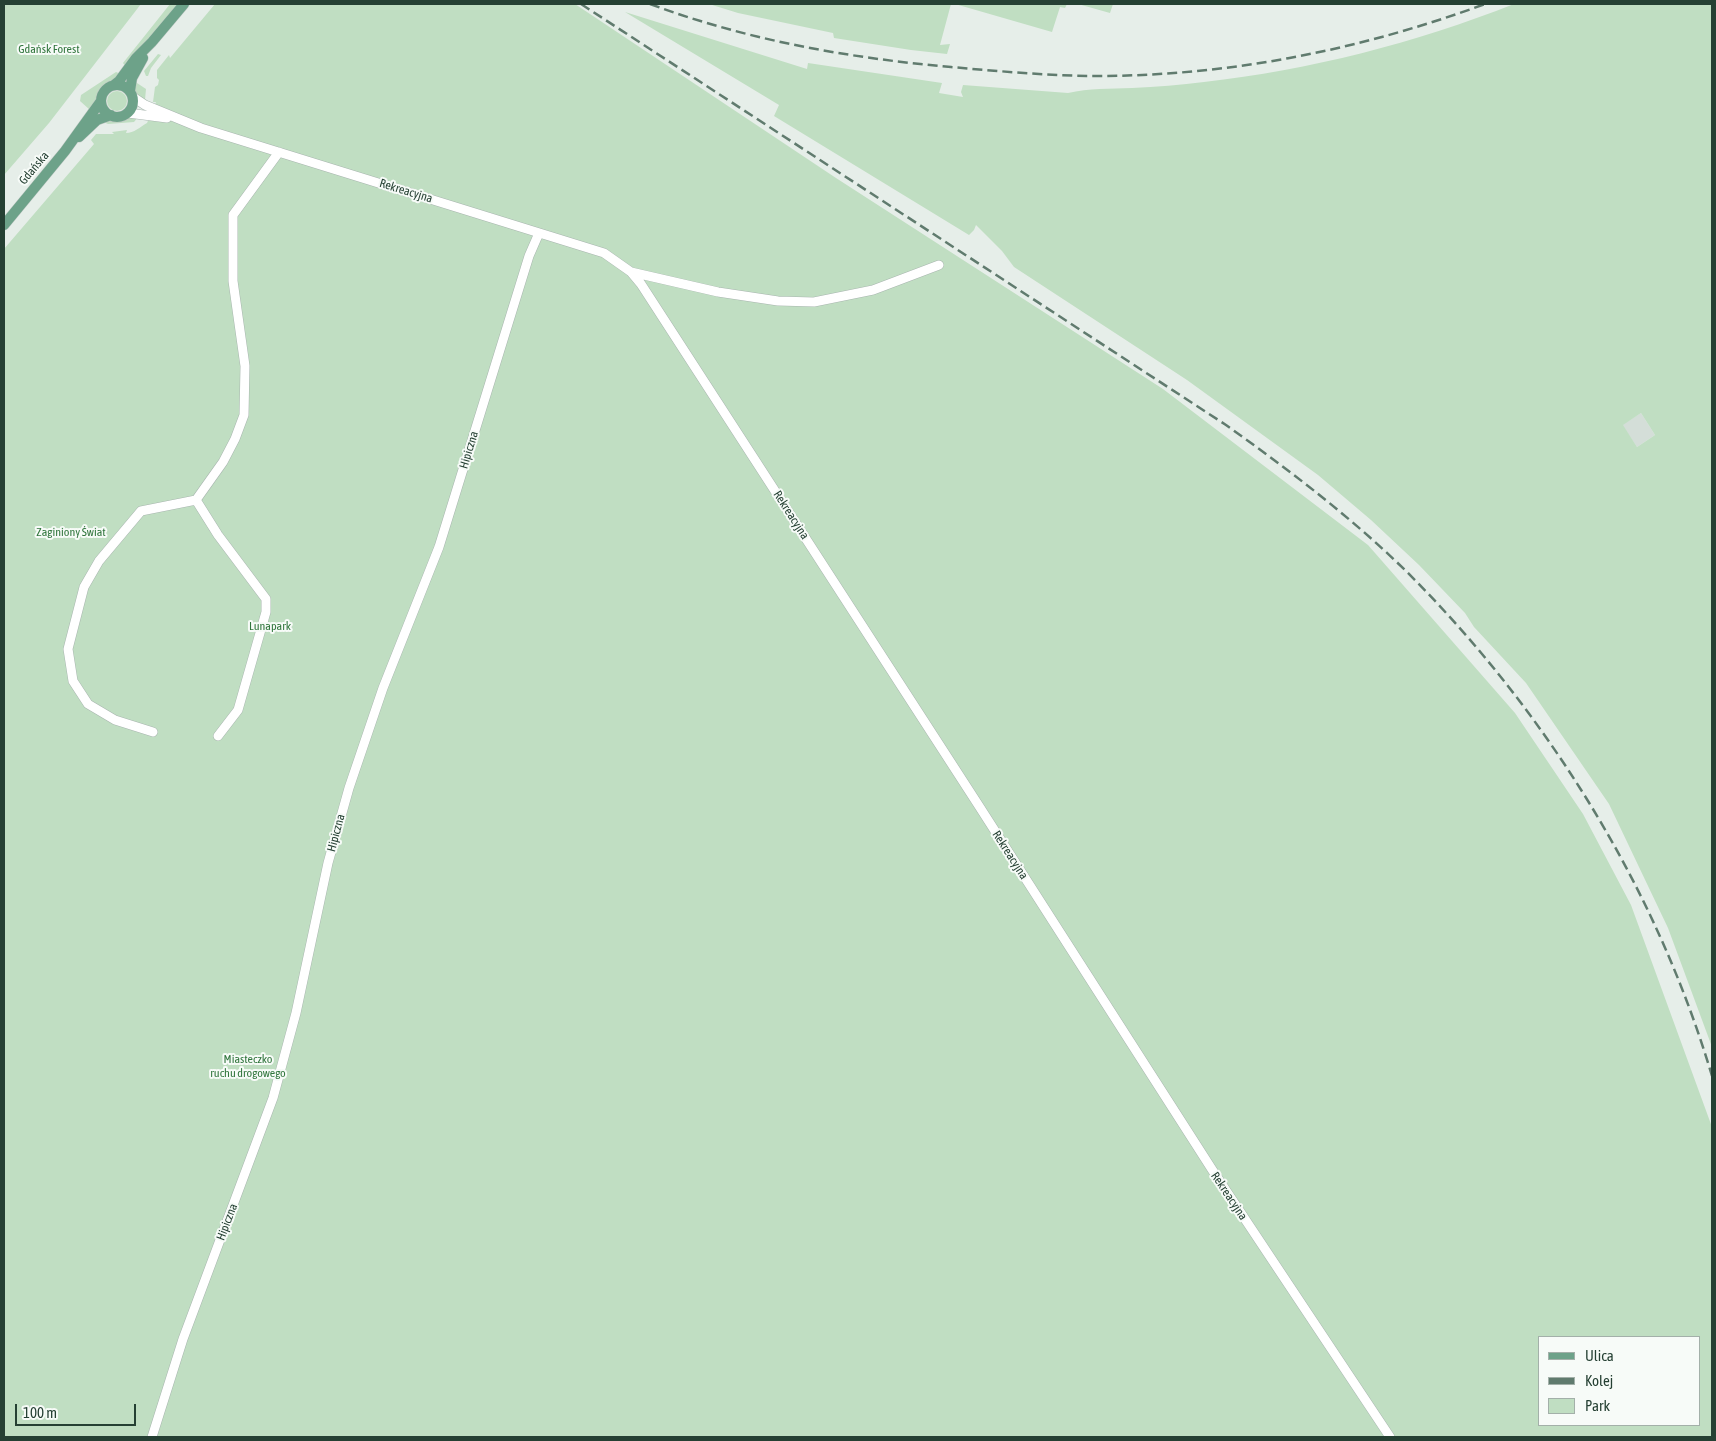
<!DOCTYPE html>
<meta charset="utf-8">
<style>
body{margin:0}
#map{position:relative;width:1716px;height:1441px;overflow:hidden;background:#e6eee9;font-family:"Asap Condensed",sans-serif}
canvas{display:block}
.frame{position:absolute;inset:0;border:5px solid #254033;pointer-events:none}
.legend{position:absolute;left:1538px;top:1336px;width:162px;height:90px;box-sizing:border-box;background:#f7fbf8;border:1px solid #a3b0a9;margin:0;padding:6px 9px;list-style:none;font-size:15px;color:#254033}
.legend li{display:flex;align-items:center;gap:10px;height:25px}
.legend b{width:25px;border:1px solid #a3b0a9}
.scale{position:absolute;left:15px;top:1404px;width:121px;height:22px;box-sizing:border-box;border:2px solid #254033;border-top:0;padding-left:6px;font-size:15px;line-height:18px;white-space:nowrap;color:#254033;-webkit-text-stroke:4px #f7fbf8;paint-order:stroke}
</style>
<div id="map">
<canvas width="1716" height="1441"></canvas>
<div class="frame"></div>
<ul class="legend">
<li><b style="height:6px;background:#6da289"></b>Ulica</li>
<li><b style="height:6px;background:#607b6e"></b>Kolej</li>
<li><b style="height:14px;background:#c0dec2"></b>Park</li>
</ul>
<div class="scale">100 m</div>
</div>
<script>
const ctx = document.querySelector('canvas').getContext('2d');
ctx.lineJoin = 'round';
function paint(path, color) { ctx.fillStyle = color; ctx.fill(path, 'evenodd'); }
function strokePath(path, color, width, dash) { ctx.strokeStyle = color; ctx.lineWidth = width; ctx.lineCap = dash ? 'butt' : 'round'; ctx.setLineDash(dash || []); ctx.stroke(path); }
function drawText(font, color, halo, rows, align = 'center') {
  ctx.font = font + ' "Asap Condensed",sans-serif'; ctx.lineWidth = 4; ctx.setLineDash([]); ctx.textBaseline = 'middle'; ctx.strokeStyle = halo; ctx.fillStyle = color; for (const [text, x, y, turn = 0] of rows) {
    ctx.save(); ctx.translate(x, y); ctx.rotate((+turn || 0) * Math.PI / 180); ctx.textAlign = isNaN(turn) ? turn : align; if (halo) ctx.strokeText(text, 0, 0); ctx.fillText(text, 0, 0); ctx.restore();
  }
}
paint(new Path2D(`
 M1641,413L1655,435L1637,447L1622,425Z`), '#d4ded8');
paint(new Path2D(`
 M4,4H141L49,123L4,175Z
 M170,4H178L125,66L123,63Z
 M215,4H575L836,178L1163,389L1368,545L1515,713L1583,814L1631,905L1712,1127V1437H4V249L94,144L91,140L96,134H114L112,132L127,130L126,133C134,133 140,127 147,123L156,102H153L155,87L158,85L159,80L157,78V70L169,55L170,58ZM1540,1337H1700V1425H1540Z
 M709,4H951L940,45L950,44L947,54L911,50L834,38L833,33L738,13Z
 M955,4H1067L1065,8L1060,7L1052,32Z
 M1078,4H1113L1110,13Z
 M1514,4H1712V1047L1668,928L1609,804L1526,683L1474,627L1465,613L1419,565L1371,520L1318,475L1187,380L1014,267L1002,251L976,225L974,230L969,235L774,116L779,105L625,12L807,69L808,63L942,83L939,93L963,97L961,92L963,85L1068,93C1089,88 1110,89 1132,88C1156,87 1181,85 1204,82C1310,70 1415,43 1514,4ZM1641,413L1655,435L1637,447L1623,425Z
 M158,54L161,55L151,68L148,76H146L144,71Z
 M116,72L121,74C115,80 108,82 103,87C97,94 96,103 90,110L80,101L81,95Z
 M134,81L146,89L145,100L135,94Z
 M107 101a10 10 0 1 1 20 0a10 10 0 1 1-20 0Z
 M139,116L134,122L108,124L101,121L120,120L130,117Z`), '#c0dec2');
const minor = new Path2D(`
 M133,97L145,105L201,128L604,253L631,272L641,284L979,806L1213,1171L1390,1437
 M128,113L167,118
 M631,272L718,292L778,301L814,302L873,290L939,265
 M196,500L218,535L266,599V612L238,710L218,736
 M153,732L115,720L88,704L73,681L68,649L84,587L99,561L141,511L196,500L223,462L235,439L244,415L245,366L233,281V215L279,152
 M152,1437L183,1339L273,1098L296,1013L328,863L349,788L383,688L439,547L529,256L539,233`);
const major = new Path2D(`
 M114,85L119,81L136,58L152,42L184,4
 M101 101a16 16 0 1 1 32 0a16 16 0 1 1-32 0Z
 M130,91L132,78L143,58
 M79,137L97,120L111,115
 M4,225L65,151L101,101`);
strokePath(minor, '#a8b6af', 10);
strokePath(major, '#c2cac6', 11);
strokePath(minor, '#fff', 9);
strokePath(major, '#6da289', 10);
strokePath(new Path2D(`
 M581,4L1226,425C1289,470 1351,517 1407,572C1546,711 1656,887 1712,1076
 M650,4C747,40 848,58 951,67C996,71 1042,75 1087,76C1224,77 1357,51 1485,4`), '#607b6e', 2.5, [10, 5]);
drawText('12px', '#31763d', '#f7fbf8', [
 ["Gdańsk Forest",49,49],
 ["Zaginiony Świat",71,532],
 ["Lunapark",270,626],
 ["Miasteczko",248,1059],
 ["ruchu drogowego",248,1073]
]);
drawText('12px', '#254033', '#f7fbf8', [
 ["Gdańska",34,168,-50],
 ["Rekreacyjna",406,191,17],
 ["Hipiczna",469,450,-73],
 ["Rekreacyjna",791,515,57],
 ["Hipiczna",336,833,-75],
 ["Rekreacyjna",1010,855,57],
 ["Rekreacyjna",1229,1196,56],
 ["Hipiczna",227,1222,-69]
]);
</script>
